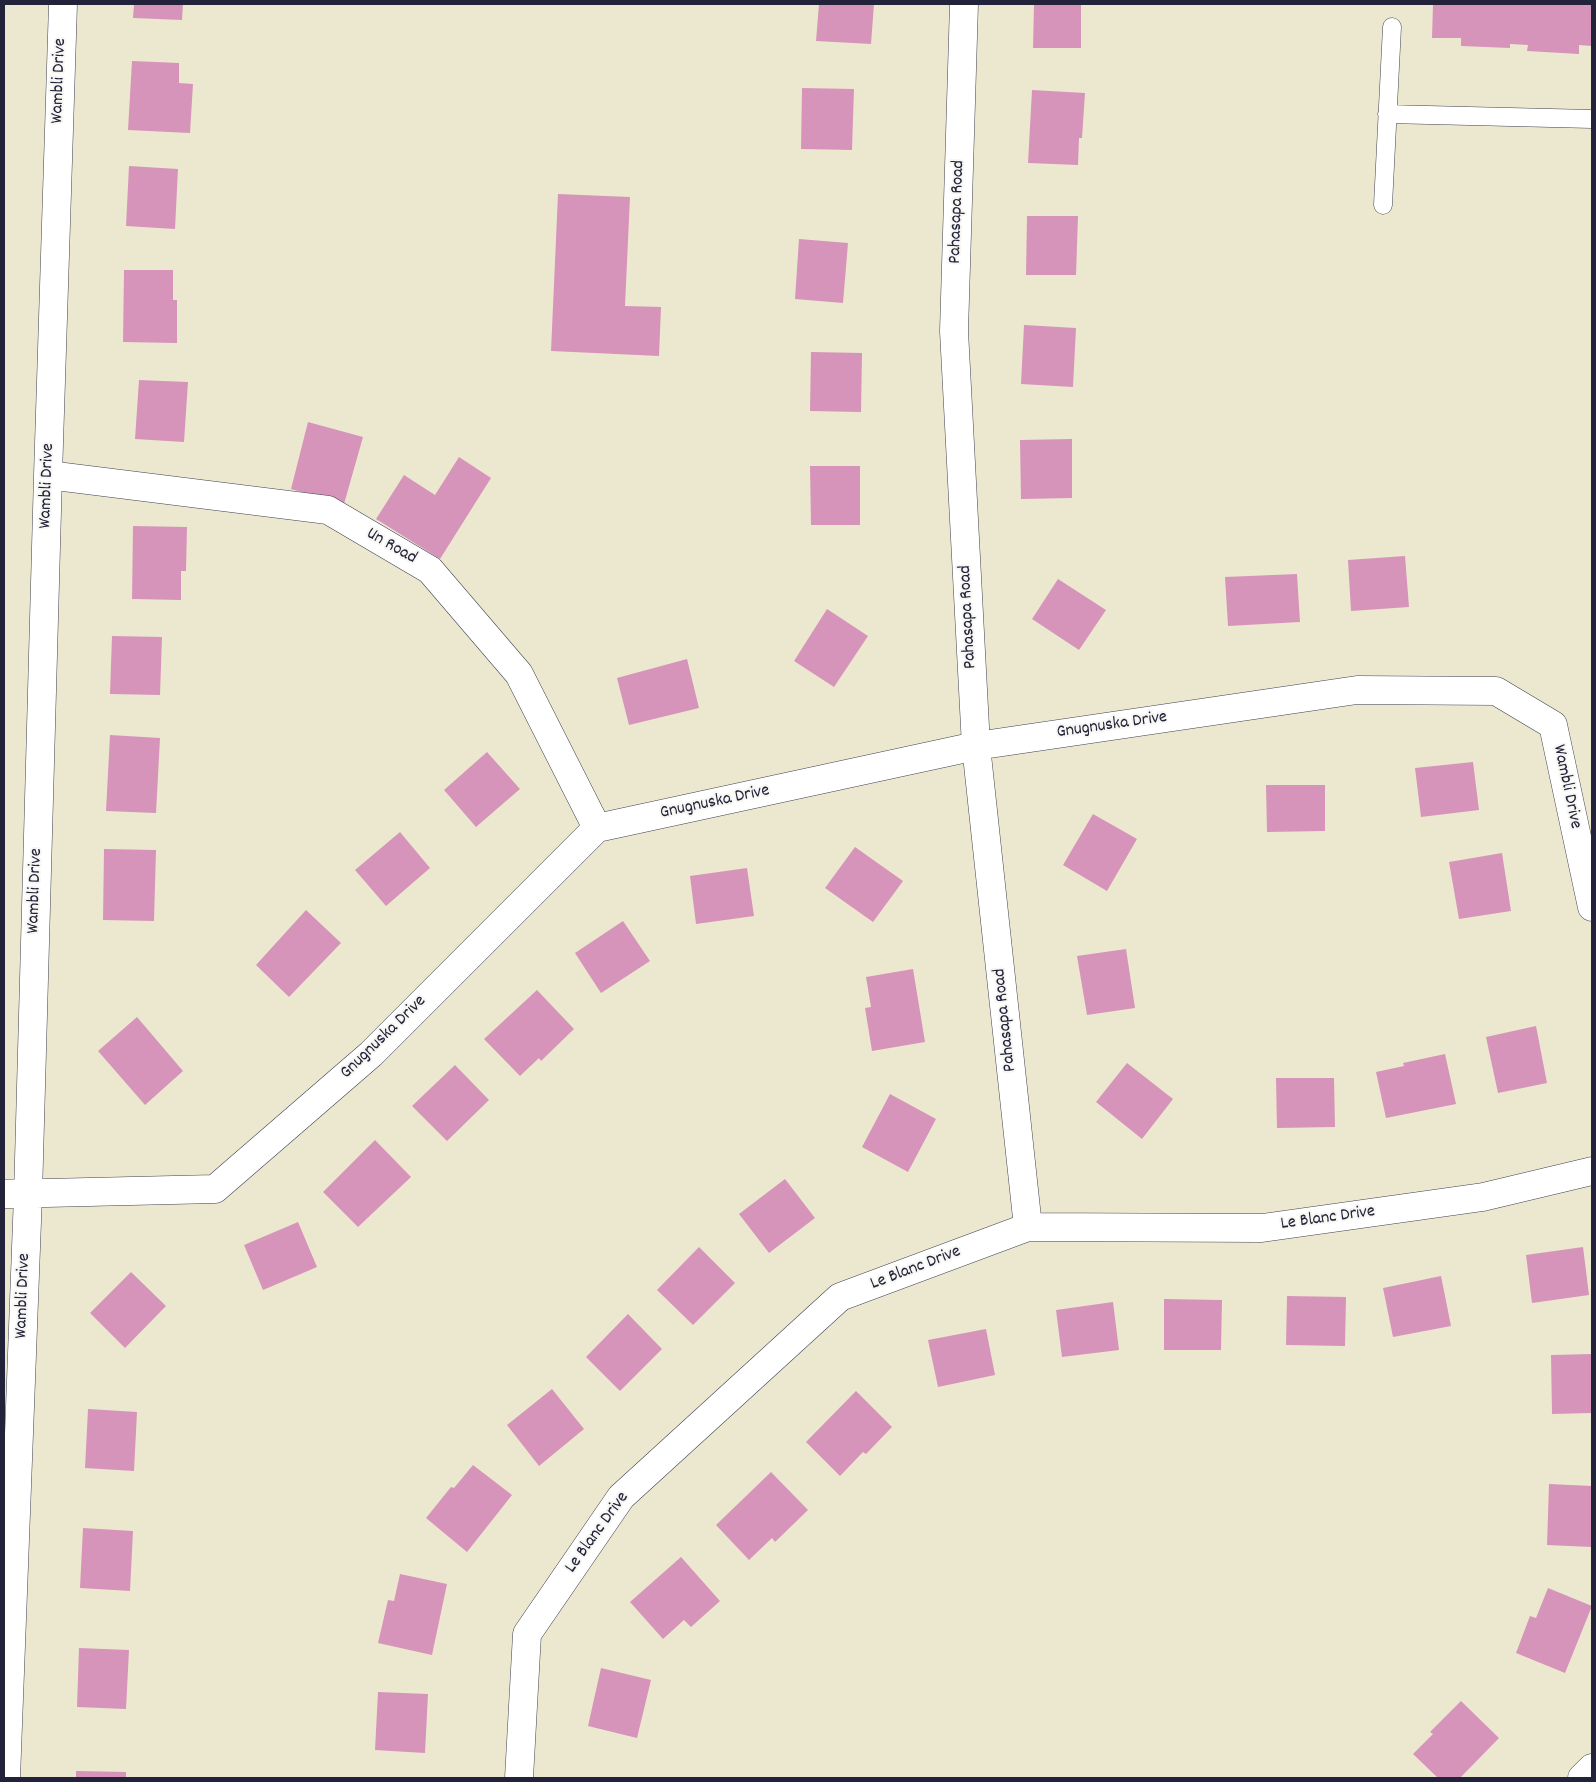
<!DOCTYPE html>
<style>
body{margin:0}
#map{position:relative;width:1596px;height:1782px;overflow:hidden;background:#ece8cf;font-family:Dekko,sans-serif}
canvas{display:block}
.frame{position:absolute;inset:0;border:5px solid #22223b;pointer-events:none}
</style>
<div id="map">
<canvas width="1596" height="1782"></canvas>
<div class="frame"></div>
</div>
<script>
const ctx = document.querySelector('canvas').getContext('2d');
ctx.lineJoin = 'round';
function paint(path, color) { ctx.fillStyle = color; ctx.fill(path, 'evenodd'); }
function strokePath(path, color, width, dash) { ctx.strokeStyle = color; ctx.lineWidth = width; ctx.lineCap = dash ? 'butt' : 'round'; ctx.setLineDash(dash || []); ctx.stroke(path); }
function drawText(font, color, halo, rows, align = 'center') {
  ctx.font = font + ' Dekko,sans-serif'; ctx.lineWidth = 4; ctx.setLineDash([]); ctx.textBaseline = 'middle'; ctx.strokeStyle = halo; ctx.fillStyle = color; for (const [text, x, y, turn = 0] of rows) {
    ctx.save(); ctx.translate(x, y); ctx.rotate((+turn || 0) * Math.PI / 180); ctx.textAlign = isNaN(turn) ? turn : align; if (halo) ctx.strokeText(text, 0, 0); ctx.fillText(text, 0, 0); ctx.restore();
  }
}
paint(new Path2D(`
 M134,4H183L182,20L133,18Z
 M819,4H874L871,44L816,41Z
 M1034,4H1081V48H1033Z
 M1433,4H1592V46L1579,45V54L1527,51L1528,45L1510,44V48L1461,46V38H1432Z
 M132,61L179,63V83L193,84L190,133L128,130Z
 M802,88L854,89L852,150L801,149Z
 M1032,90L1085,93L1082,138H1079L1078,165L1028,163Z
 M129,166L178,169L175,229L126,226Z
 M558,194L630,197L625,306L661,307L659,356L551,351Z
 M1027,216H1078L1076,275H1026Z
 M799,239L848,243L843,303L795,299Z
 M124,270H173V300H177V343L123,342Z
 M1024,325L1076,328L1073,387L1021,384Z
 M811,352L862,353L861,412L810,411Z
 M139,380L188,382L184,442L135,439Z
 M308,422L363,437L344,504L291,489Z
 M1072,439V498L1021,499L1020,440Z
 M459,457L491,478L440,559L376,519L404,475L435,495Z
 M810,466H860V525H811Z
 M133,526L187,527L186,571H181V600L132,599Z
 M1405,556L1409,607L1351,611L1348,560Z
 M1297,574L1300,622L1228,626L1225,577Z
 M1058,579L1106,610L1079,650L1032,619Z
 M827,609L868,636L834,687L794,661Z
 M112,636L162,637L160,695L110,694Z
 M687,659L699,708L629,725L617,678Z
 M110,735L160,738L156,813L106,811Z
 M487,752L520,789L476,827L444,790Z
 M1473,762L1479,810L1421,817L1415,768Z
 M1266,785H1325V831L1267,832Z
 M1093,814L1137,839L1107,891L1063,865Z
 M400,832L430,868L386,906L355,870Z
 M855,847L903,881L873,922L825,888Z
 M104,849L156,850L154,921L103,920Z
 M1502,853L1511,911L1459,919L1449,862Z
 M747,868L754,916L696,924L690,876Z
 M306,910L341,943L289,997L256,965Z
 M623,921L650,961L601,993L575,953Z
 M1126,949L1135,1008L1087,1015L1077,956Z
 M913,969L925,1042L872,1051L865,1008L871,1007L866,977Z
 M537,990L574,1029L541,1061L539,1058L520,1076L484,1039Z
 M137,1017L183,1071L145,1105L98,1051Z
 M1536,1026L1547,1083L1498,1093L1486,1037Z
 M1445,1054L1456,1104L1386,1118L1376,1072L1404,1066L1403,1063Z
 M1127,1063L1173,1099L1142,1139L1096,1102Z
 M455,1065L489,1100L447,1141L412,1106Z
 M1276,1078H1334L1335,1127L1277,1128Z
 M890,1094L936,1119L908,1172L862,1147Z
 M375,1140L411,1177L358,1227L323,1192Z
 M785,1179L815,1218L769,1253L739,1214Z
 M298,1222L317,1267L263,1290L244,1245Z
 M699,1247L735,1283L693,1325L657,1290Z
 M1583,1247L1589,1295L1532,1303L1526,1255Z
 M131,1272L166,1306L125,1348L90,1313Z
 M1441,1276L1451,1326L1393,1337L1383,1288Z
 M1287,1296L1346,1297L1345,1346L1286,1345Z
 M1164,1299L1222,1300L1221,1350H1164Z
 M1113,1302L1119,1350L1062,1357L1056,1310Z
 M628,1314L662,1349L620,1391L586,1357Z
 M986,1329L995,1375L938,1387L928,1340Z
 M1592,1354V1413L1552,1414L1551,1355Z
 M552,1389L584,1429L539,1466L507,1425Z
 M856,1391L892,1427L866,1454L863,1452L840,1476L806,1442Z
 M88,1409L137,1412L134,1471L85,1468Z
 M473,1465L512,1495L467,1552L426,1518L451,1487L454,1488Z
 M771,1472L808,1510L775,1542L772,1538L749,1560L716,1525Z
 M1549,1484L1592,1486V1547L1547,1545Z
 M83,1528L133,1531L130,1591L80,1588Z
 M681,1557L720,1601L691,1627L684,1620L663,1639L630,1602Z
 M400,1574L447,1584L432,1655L378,1643L388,1600L394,1601Z
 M1548,1588L1592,1606L1565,1673L1516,1653L1530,1616L1536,1618Z
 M79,1648L129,1650L126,1709L77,1707Z
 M601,1668L651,1680L637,1738L588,1726Z
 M378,1692L428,1694L425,1753L375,1750Z
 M1461,1701L1499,1738L1460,1778H1438L1413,1754L1433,1734L1430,1732Z
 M76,1771L126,1772V1778H76Z`), '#d694ba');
const lane = new Path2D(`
 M1387,114L1592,119
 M1383,205L1392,27`);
const street = new Path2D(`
 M964,4L954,331L976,746L1028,1227
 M48,475L328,510L430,570L519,674L597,828
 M4,1194L215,1189L371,1054L597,828L976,746L1357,690L1496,691L1553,725L1592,907
 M6,1778L28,1195L48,475L63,4
 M519,1778L527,1634L621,1497L840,1297L1028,1227L1262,1228L1483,1197L1592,1171
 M1582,1778L1592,1768`);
strokePath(lane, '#404051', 19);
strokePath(street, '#404051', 29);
strokePath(lane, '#fff', 18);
strokePath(street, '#fff', 28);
drawText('18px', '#22223b', '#f6f6f2', [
 ["Wambli Drive",60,81,-88],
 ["Pahasapa Road",958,212,-88],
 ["Wambli Drive",48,486,-88],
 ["Un Road",391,547,30],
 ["Pahasapa Road",969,617,-93],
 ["Gnugnuska Drive",1112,726,-8],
 ["Wambli Drive",1566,787,78],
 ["Gnugnuska Drive",715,803,-12],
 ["Wambli Drive",36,891,-88],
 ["Pahasapa Road",1006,1020,-96],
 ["Gnugnuska Drive",384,1038,-44],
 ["Le Blanc Drive",1328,1219,-8],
 ["Le Blanc Drive",916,1269,-21],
 ["Wambli Drive",24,1296,-88],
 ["Le Blanc Drive",598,1533,-54]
]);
</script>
